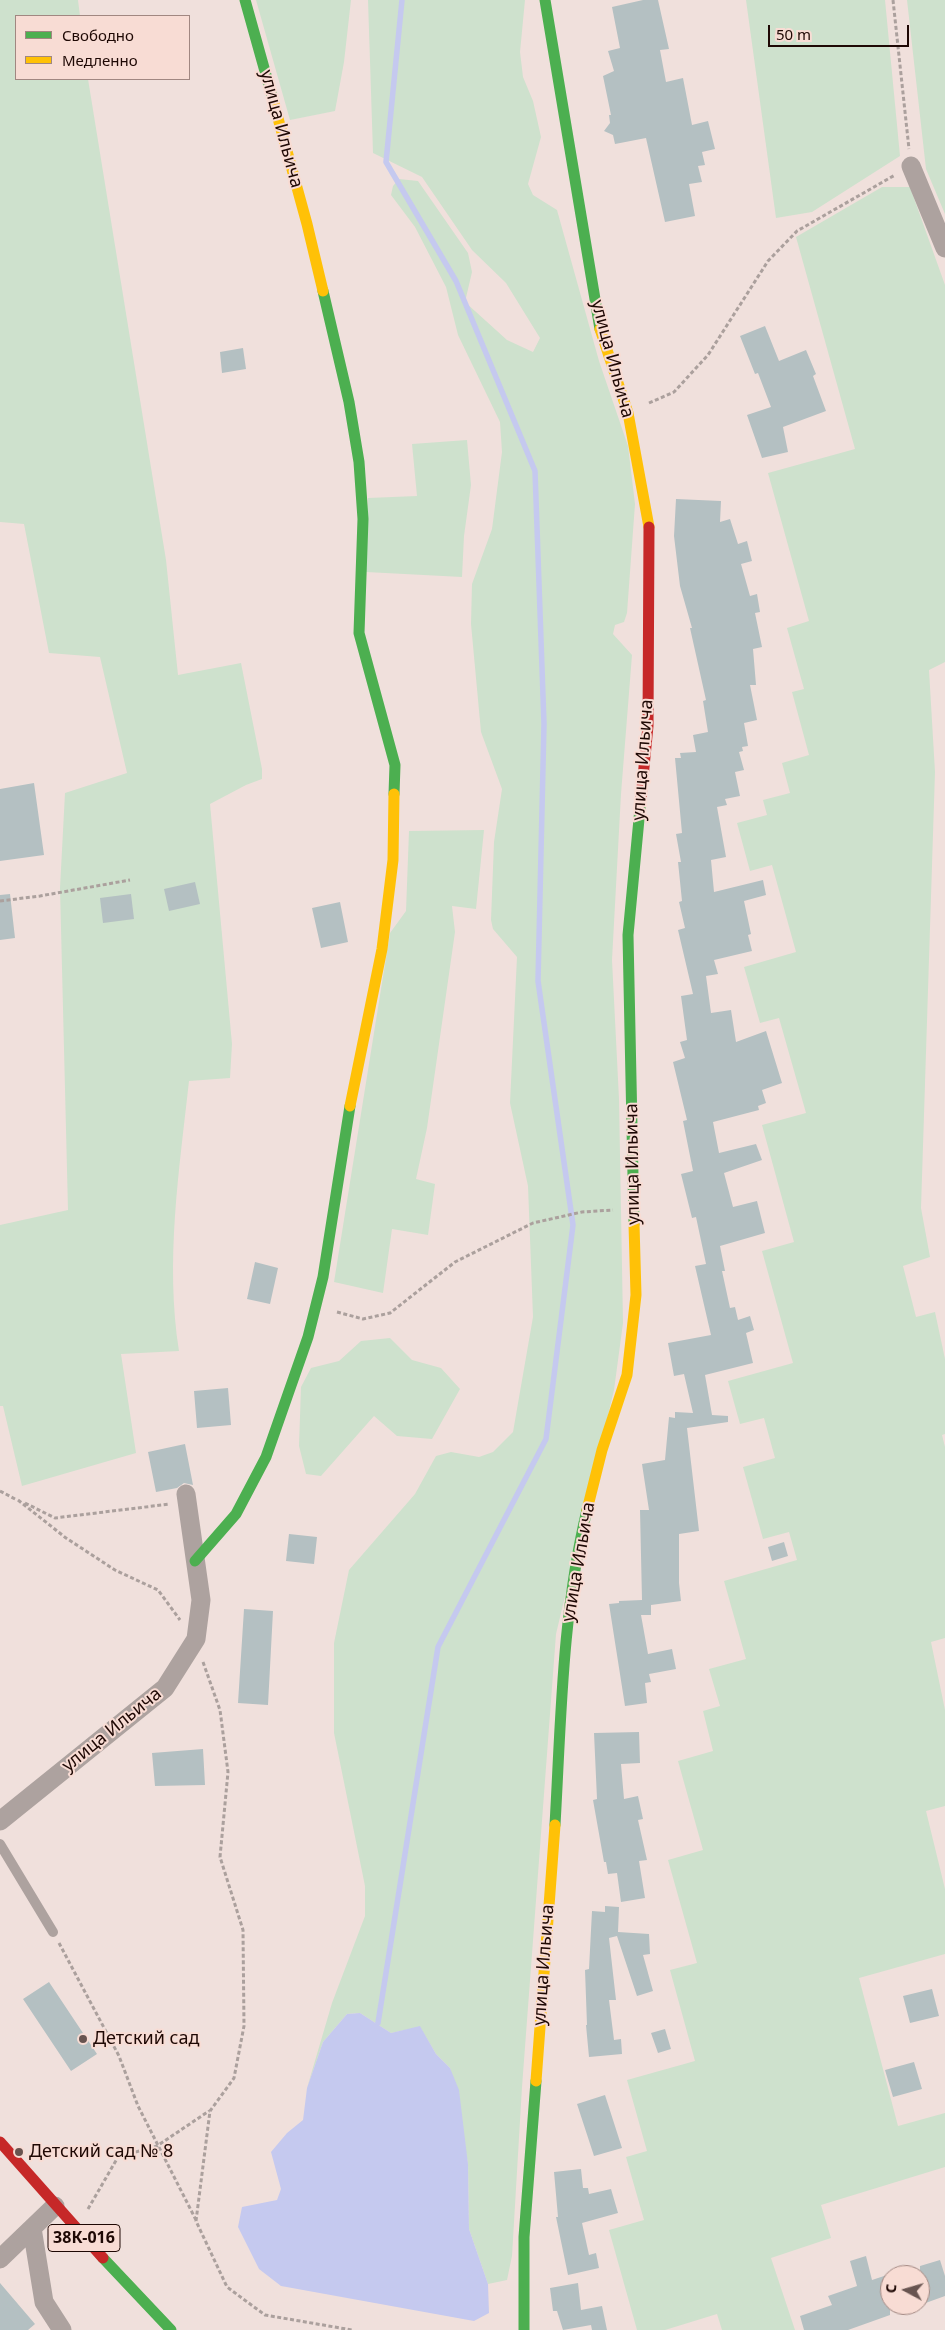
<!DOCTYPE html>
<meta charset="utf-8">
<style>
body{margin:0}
#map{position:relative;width:945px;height:2330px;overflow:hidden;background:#f0e0dc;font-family:"Noto Sans",sans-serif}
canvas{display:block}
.legend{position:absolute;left:15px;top:15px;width:175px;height:65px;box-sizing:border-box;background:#f8dcd4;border:1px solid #a18781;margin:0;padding:6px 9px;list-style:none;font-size:15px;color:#1e0804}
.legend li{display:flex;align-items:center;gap:10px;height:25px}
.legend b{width:25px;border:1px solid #a18781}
.north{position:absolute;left:880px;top:2265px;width:50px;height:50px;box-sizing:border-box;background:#f8dcd4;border:1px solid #a18781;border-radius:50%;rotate:276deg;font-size:14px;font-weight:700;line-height:20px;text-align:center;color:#1e0804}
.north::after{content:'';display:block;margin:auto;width:18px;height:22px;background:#685450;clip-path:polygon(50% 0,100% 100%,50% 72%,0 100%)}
.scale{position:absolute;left:768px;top:25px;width:141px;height:22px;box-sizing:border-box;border:2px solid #1e0804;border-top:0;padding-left:6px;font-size:15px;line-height:18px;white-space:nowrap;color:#1e0804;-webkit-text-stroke:4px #f8dcd4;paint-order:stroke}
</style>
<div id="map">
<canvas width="945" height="2330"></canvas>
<ul class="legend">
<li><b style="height:6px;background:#4caf50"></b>Свободно</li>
<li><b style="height:6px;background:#ffc107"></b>Медленно</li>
</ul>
<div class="north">С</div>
<div class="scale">50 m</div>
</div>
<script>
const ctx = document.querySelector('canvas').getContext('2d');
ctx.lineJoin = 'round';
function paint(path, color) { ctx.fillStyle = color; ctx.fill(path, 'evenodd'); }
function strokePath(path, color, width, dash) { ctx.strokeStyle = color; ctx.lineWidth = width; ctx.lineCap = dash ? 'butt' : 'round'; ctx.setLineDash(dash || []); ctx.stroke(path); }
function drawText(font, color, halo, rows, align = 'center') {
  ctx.font = font + ' "Noto Sans",sans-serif'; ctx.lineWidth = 4; ctx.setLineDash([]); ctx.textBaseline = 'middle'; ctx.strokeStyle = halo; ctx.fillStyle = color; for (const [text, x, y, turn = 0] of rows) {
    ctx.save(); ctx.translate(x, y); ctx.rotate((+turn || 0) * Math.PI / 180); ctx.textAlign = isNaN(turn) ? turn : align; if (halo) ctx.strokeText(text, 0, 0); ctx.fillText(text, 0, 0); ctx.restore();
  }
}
paint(new Path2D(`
 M0,0H78L80,16H16V79H88L166,560L178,675L241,663L262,769V779L246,785L210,804L232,1044L230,1078L189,1081C179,1172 165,1261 179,1351L121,1354L136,1453L22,1486L3,1406H0V1225L68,1210L60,888L65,793L127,773L100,657L49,653L24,524L0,522Z
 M256,0H351L344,62L335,111L290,120Z
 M368,0H525L520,52L523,77L533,101L541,137L528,184L533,195L557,210L599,361L628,446L635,504L627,613L624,622L615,625L613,634L632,655L621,794L612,960L619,1099L623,1323L614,1390L556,1634L522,2087L512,2256L507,2280L488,2284L469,2229L468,2164L450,2068L436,2054L420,2027L391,2033L360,2013L347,2014L323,2042L307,2088L332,2003L365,1916V1886L334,1733V1643L349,1570L415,1494L436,1456L451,1452L479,1457L493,1452L513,1432L533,1317L528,1186L510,1103L517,957L493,929L491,920L494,842L502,789L481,732L471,624L472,584L492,529L502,452L500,422L458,335L446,287L415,227L391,195L393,186L399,179L418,181L468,253L472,272L465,302L507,340L533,352L540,338L506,283L472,250L422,177L373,153Z
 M746,0H885L900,156L812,212L776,218Z
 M907,0H945V214L926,169Z
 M882,187H910L945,285V662L929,670L935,772L921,1208L930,1257L903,1266L916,1317L935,1312L945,1359V1434L942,1435L945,1447V1638L931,1642L945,1710V1806L926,1811L945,1889V1954L859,1978L898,2126L945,2113V2167L821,2205L831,2238L771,2258L795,2330H722L717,2314L665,2330H637L609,2230L644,2220L626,2157L647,2151L627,2080L695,2061L670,1970L697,1963L668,1860L703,1850L678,1761L713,1751L703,1711L720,1706L709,1669L746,1659L724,1581L797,1560L789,1532L763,1539L743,1467L775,1458L764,1418L740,1424L728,1381L793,1363L762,1251L794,1242L762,1125L806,1113L779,1018L760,1023L744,967L796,952L772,865L750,871L737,823L767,815L763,800L790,793L782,763L809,755L792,692L804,689L787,628L809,621L768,473L855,449L796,237Z
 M467,440L471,485L464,536L462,577L366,572L368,498L417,496L412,444Z
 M484,830L476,909L452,906L455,932L427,1128L416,1179L435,1184L428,1235L392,1229L383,1293L334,1282L390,933L406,911L409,831Z
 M390,1338L412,1360L441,1368L460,1389L432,1439L397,1436L374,1416L321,1476L306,1474L299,1446L301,1387L311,1368L339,1361L361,1341Z`), '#cee1cd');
paint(new Path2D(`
 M360,2013L391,2033L420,2026L436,2054L450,2068L459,2090L468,2164L469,2229L488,2284L489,2313L474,2321L281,2286L259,2269L238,2227L242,2207L277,2200L281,2189L271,2152L287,2133L303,2120L307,2088L323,2042L347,2014Z`), '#c5c9ef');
strokePath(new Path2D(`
 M378,2023L438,1647L546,1439L573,1225L538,981L544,724L535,471L456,281L386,162L402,0`), '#c5c9ef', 5.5);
paint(new Path2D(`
 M643,0H658L669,49L660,50L666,82L683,78L692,125L708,121L715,149L702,152L705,165L698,166L702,182L689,184L695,216L665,222L646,138L615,144L613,135L604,131L610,123L609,115H611L603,76L614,71L608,51L620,48L612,7Z
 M765,326L779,361L806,350L816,374L813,376L826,411L783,427L788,452L762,458L747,415L771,407L758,373L755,374L740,336Z
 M243,348L246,369L222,373L220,352Z
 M676,499L721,501L720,522L730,519L738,544L747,541L752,561L741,564L750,596L757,594L760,612L755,613L762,647L753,649L756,685H750L757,720L744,723L748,746L742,747L743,751L739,752L744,770L735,772L740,796L725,799L727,805L717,807L726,857L711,860L714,892L763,880L766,895L744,901L751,934L748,935L752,951L714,960L718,974L706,976L711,1013L731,1010L736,1042L766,1031L782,1083L762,1090L766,1103L758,1106L759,1110L713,1122L719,1153L756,1144L762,1160L724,1173L733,1207L757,1201L765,1233L720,1246L725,1271H722L730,1308L735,1307L738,1320L750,1316L754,1330L746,1333L753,1363L705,1375L712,1415L728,1416V1422L687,1428L699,1531L679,1534V1583L681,1601L651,1605V1615H641L648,1654L672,1649L676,1669L649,1674L651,1682L645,1683L647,1703L625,1706L609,1604L619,1603V1601L642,1600L640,1510H649L642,1464L665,1460L669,1417L675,1418V1412L693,1413L684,1374L674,1376L668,1343L711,1335L695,1266L706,1264L696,1217L692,1218L681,1174L693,1171L683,1121L687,1120L673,1062L685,1058L680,1042L687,1040L681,996L693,994L678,930L685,928L679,902L682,901L678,862H681L676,834L682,833L675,758H681L680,753L696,752L693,735L708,732L703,701L706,700L690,628H692L680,586L674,536Z
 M34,783L44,855L0,861V789Z
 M195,882L200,904L169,911L164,889Z
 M10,894L15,938L0,940V895Z
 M131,894L134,919L103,923L100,898Z
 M340,902L348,942L321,948L312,908Z
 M255,1262L278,1268L270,1304L247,1299Z
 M228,1388L231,1425L197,1428L194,1391Z
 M185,1444L193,1485L184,1483L177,1488L156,1492L148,1452Z
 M289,1534L317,1537L314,1564L286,1561Z
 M784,1542L788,1556L772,1561L768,1547Z
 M244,1609L273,1611L268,1705L238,1703Z
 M639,1732L640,1763L621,1764L624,1799L638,1796L643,1819L638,1820L647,1860L639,1861L645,1898L621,1902L617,1873L608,1874L606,1862H604L593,1800L597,1799L594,1733Z
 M203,1749L205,1785L155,1786L152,1753Z
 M605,1906L619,1907L618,1932L649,1934L650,1954L643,1955L653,1991L637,1996L617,1936L609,1938L616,2000H609L614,2040L621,2039L622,2054L589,2057L586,2025H587L585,1970L589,1969L592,1911L605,1912Z
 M49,1982L97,2054L71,2071L23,1999Z
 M932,1989L939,2016L910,2023L903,1996Z
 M665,2029L671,2049L658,2053L651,2033Z
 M914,2062L922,2089L893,2097L885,2070Z
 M605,2095L622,2148L594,2156L577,2104Z
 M581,2169L583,2188H588L589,2194L611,2189L618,2213L582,2223L589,2255L596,2253L599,2268L568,2275L556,2217H558L554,2172Z
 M866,2256L872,2280L890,2274V2315L848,2330H804L800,2316L832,2305L828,2296L857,2286L850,2261Z
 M940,2260L945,2276V2296L920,2305V2266Z
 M0,2283L35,2324L28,2330H0Z
 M578,2283L581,2310L602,2306L607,2330H592L591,2325L563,2330L557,2311H553L550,2288Z`), '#b4c0c2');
strokePath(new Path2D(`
 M893,0L909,149
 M649,403L674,392L708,355L768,261L797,231L895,175
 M0,901L40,896L130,880
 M337,1312L363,1319L390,1313L455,1262L533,1223L582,1212L613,1210
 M0,1491L17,1500
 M18,1500L66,1538L115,1570L158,1590L180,1620
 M25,1503L55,1518L170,1504
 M203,1662L220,1710L228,1772L220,1857L243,1930L244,2026L234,2078L210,2111L196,2221L227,2287L265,2315L352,2330
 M59,1943L119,2056L138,2106L196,2220
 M88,2209L118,2157L157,2146L209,2111`), '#aba09d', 3, [4, 2.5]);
strokePath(new Path2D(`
 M0,1844L53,1932`), '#ada29f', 10);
strokePath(new Path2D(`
 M911,166L945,248
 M0,1821L165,1688L196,1639L201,1600L186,1494
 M32,2228L44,2302L62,2330
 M0,2259L55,2206`), '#ada29f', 19);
strokePath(new Path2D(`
 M245,0L273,100
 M545,0L600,329
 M323,291L349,402L359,462L363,519L359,633L395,765L394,794
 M634,1224L628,935L641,798
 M195,1561L236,1514L266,1457L308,1337L323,1277L350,1106
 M555,1825C561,1720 562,1613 587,1510
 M103,2258L171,2330
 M524,2330V2237L536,2081`), '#4caf50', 11);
strokePath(new Path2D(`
 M273,100L307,224L323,291
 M600,329L628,413L649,527
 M350,1106L382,949L393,860L394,794
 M587,1510L602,1450L627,1375L636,1295L634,1224
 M536,2081L555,1825`), '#ffc107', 11);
strokePath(new Path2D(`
 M641,798L648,726L649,527
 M0,2142L103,2258`), '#c62828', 11);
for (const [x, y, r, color] of [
 [83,2039,5,"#685450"],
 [19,2152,5,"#685450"]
]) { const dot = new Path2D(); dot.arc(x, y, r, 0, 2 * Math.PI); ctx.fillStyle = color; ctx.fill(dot); strokePath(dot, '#f8dcd4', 2); }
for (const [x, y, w] of [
 [84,2238,72]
]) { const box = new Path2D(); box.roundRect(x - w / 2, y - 13.5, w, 27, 4); ctx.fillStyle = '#f8dcd4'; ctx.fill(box); strokePath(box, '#1e0804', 1); }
drawText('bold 16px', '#1e0804', null, [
 ["38К-016",84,2238]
]);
drawText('18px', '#1e0804', '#f8dcd4', [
 ["улица Ильича",281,129,75],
 ["улица Ильича",612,359,75],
 ["улица Ильича",643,760,-86],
 ["улица Ильича",633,1164,-91],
 ["улица Ильича",579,1562,-80],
 ["улица Ильича",112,1730,-39],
 ["улица Ильича",544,1965,-86]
]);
drawText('18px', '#1e0804', '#f8dcd4', [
 ["Детский сад",93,2039],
 ["Детский сад № 8",29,2152]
], 'left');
</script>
